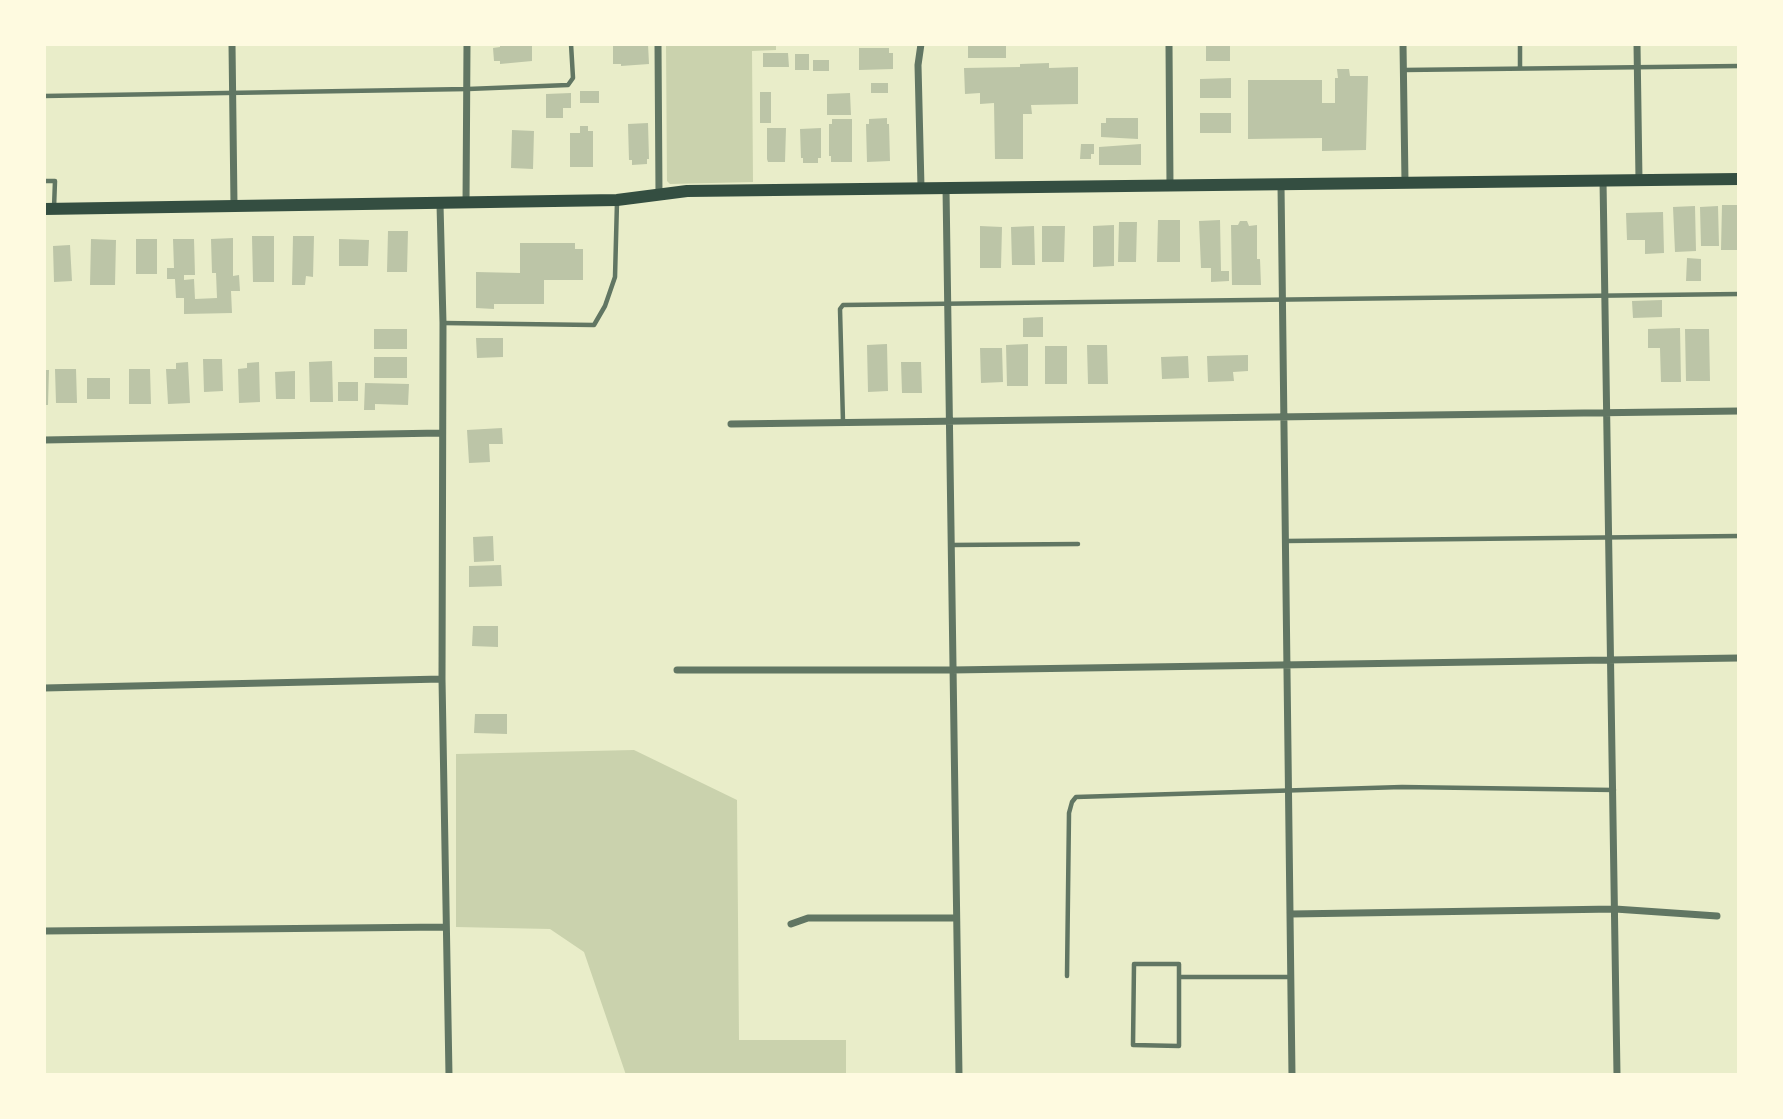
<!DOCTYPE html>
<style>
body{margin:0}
#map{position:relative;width:1783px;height:1119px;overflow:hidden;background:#e9edc9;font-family:"Roboto Condensed",sans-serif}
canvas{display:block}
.frame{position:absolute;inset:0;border:46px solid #fefae0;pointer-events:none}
</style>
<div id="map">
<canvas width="1783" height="1119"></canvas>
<div class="frame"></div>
</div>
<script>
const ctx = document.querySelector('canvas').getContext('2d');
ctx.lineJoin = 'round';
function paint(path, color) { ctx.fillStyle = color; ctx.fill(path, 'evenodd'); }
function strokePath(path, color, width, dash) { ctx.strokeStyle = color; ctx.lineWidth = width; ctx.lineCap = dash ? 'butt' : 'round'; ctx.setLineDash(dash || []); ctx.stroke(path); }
paint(new Path2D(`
 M666,44H776V50L752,51L753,182L670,184L667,181Z
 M634,750L737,800L739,1040H846V1075H626L584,952L550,929L456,927V754Z`), '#cad2ad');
paint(new Path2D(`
 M527,44L532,45V61L500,64V61H494L493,48L500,47V45Z
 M613,44H648L649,64L621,66V64H613Z
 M968,44H1006V58H968Z
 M1206,44H1230V61H1206Z
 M859,48H889V53H893V69L859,70Z
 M763,53H788L789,67H763Z
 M795,54H809V70H795Z
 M813,60H829V71H813Z
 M1049,63V68L1078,67V104L1031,105L1032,114H1023V159H995L994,103L980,104V93L965,94L964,68L1020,67V64Z
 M1337,69H1349L1350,76H1368L1366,150L1322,151V138L1248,139V80H1322V103H1335V78H1338Z
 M1231,78V98H1200V79Z
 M871,83H888V93H871Z
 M580,91H599V103H580Z
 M760,92H771V123H760Z
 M571,93V108H563V118H546V94Z
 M850,93L851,115H827V94Z
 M1200,113H1231V133H1200Z
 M887,118V124H889L890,161L867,162L866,124H869V119Z
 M1106,118H1138V139L1101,137V123H1106Z
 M832,119H852V162H831V156H829V124H832Z
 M648,123L649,159H647V164L632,165V160H629L628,124Z
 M580,126H588V131H593V167H570V133H580Z
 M767,128H786L785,162H768L767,159Z
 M821,128V158H818V163H803V158H801L800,129Z
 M512,130L534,131L533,169L511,168Z
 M1081,144H1094V154H1091V159H1080Z
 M1141,144V165H1099V147Z
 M1722,205H1739V250H1721Z
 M1695,206L1696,251L1675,252L1673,207Z
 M1718,206L1719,246H1701L1700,207Z
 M1663,212L1664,253L1645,254V240H1627L1626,213Z
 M1158,220H1180V262H1157Z
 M1220,220L1221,271H1229V281L1211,282V268H1201L1199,221Z
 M1240,221H1247L1249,226L1257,225V259H1260L1261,285H1232L1231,225H1238Z
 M1119,222H1137L1136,262H1118Z
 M1114,225V266L1093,267V226Z
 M980,226L1002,227L1001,268H980Z
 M1034,226L1035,265H1012L1011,227Z
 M1042,226H1065L1064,262H1042Z
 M388,231H408L407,272H387Z
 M252,236H274V282H253Z
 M293,236H314L313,277L306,276L305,285H292Z
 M233,238V276L239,275L240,291H231L232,313L184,314V298H176L175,279H167V268H174L173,239H194L195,275H184V280L194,279L195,299L217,298L216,273H212L211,239Z
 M91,239L116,240L115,285H90Z
 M136,239H157V274H136Z
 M339,239L369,240L368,266H339Z
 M520,243H575V249H583V280H544V304H494V309L476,308V272L520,273Z
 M70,245L72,281L54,282L53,246Z
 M1687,258L1701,259V281H1686Z
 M1662,300V317L1633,318L1632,301Z
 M1043,317V337H1023V318Z
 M1680,328L1681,382H1661L1660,348H1648V329Z
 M374,329H407V349H374Z
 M1685,329H1709L1710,381H1686Z
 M476,338H503V357L477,358Z
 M887,344L888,391L868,392L867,345Z
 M1028,344V386H1007L1006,345Z
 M1087,345H1107L1108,384H1088Z
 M1045,346H1067V384H1045Z
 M980,348H1002L1003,382L981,383Z
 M1248,355V371L1233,372L1234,381L1208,382L1207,356Z
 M1188,356L1189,378L1162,379L1161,357Z
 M374,357H407V378H374Z
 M203,359H222L223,391L204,392Z
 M332,361L333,402H310L309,362Z
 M188,362L190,403L168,404L166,369H176V363Z
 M259,362L260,402L239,403L238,369L247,368V363Z
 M901,362H921L922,393H902Z
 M55,369H76L77,403H56Z
 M129,369H150L151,404H129Z
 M44,370H49L48,405H44Z
 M295,371V399H276L275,372Z
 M87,378H110V399H87Z
 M338,382H358V401H338Z
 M365,383L409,384L408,405L375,404V410H364Z
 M502,428L503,444H489L490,462L469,463L467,430Z
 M493,536L494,561L474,562L473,537Z
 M501,565L502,586L469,587V566Z
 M473,626H498V647L472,646Z
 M475,714H507V734L474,733Z`), '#bcc5a7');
strokePath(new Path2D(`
 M1520,68V44
 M1404,70L1739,66
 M44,96L468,89L568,85L573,78L571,44
 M44,181H55L54,208
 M443,323L594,325L605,306L615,277L617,202
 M843,422L840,309L843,305L1739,294
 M1286,541L1739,536
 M951,545L1078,544
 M1067,976L1069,813L1072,802L1076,797L1402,787L1614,790
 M1179,977V964H1134L1133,1045L1179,1046V977H1290`), '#617663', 4.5);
strokePath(new Path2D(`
 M232,44L234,205
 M658,44L659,194
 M921,44L918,65L921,187
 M1169,44L1170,186
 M1403,44L1405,182
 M1637,44L1639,180
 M1603,180L1617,1075
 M1281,185L1292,1075
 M946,188L959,1075
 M440,204L443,323L442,679L449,1075
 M466,204L467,44
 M731,424L1739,411
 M44,440L441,433
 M677,670H952L1739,658
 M44,688L442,679
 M1291,914L1615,909L1717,916
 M791,924L808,918H955
 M44,931L446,927`), '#617663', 7);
strokePath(new Path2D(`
 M44,209L617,200L687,191L1739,179`), '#344e41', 12);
</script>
